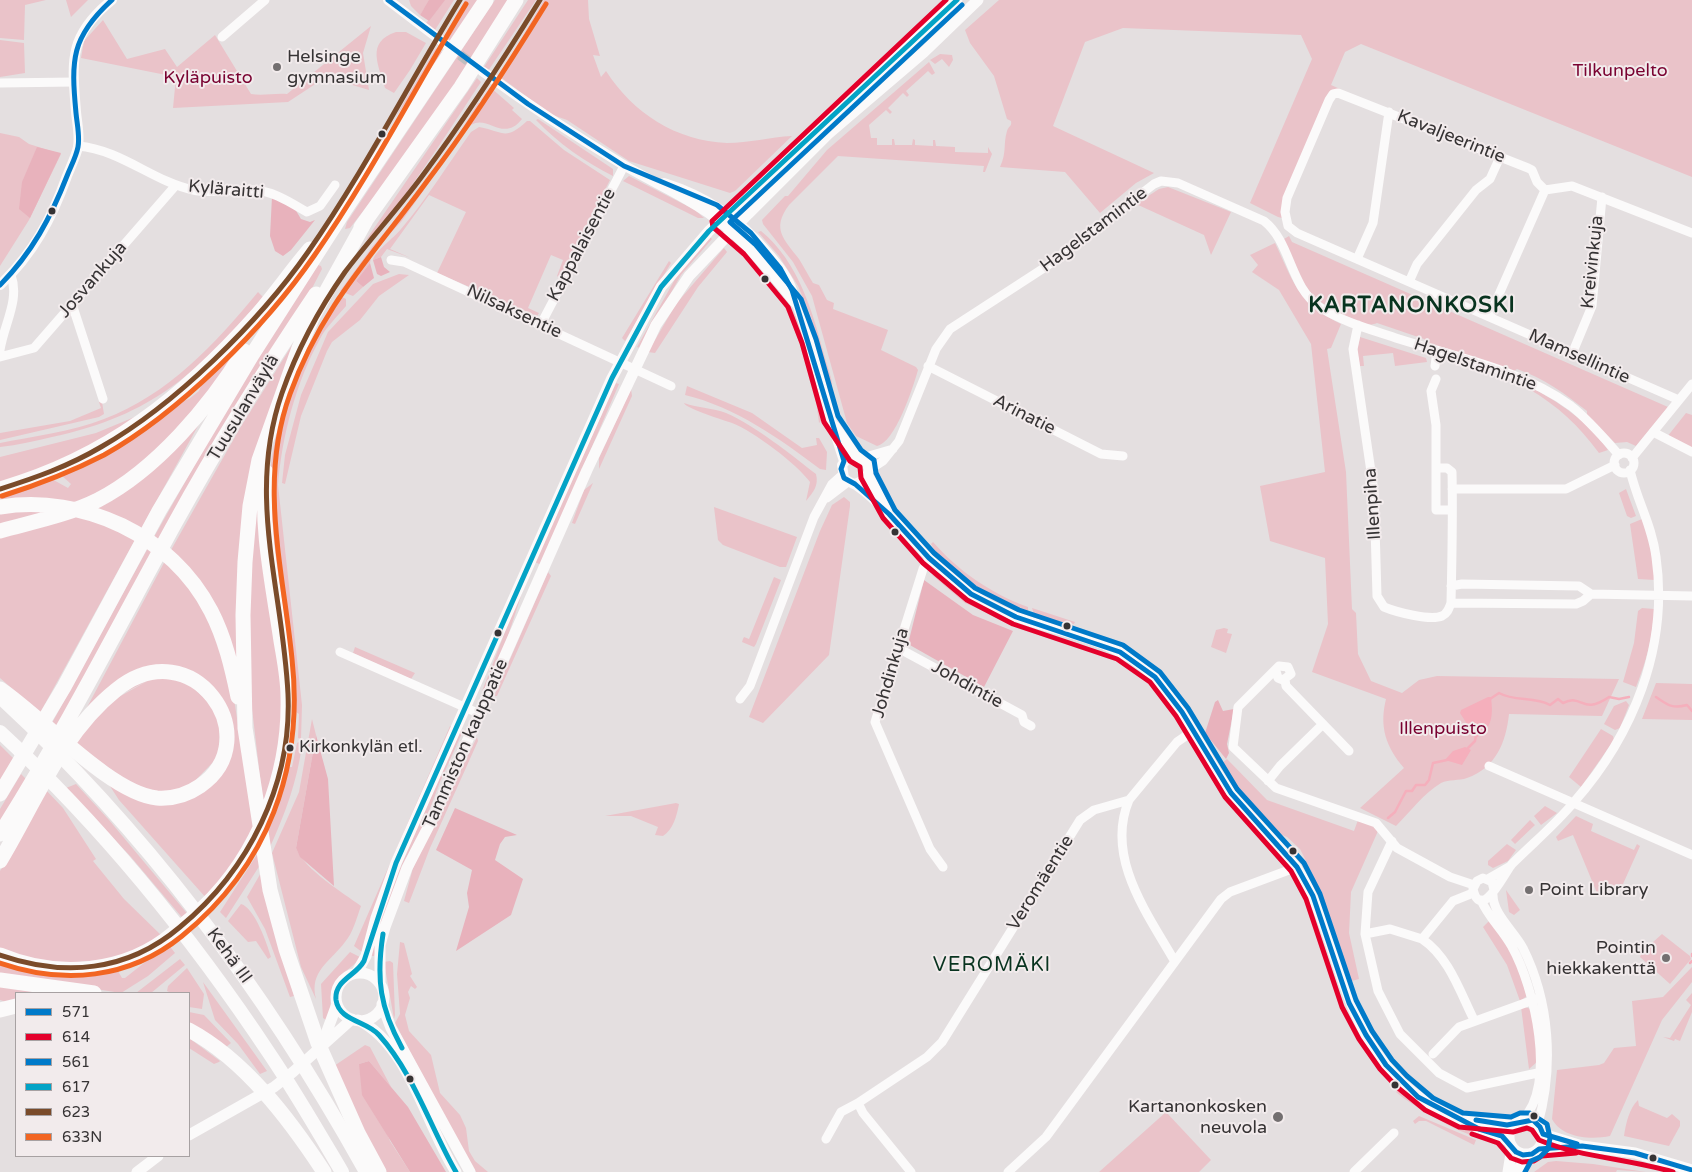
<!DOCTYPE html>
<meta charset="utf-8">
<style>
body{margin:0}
#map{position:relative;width:1692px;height:1172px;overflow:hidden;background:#e4dfe0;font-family:"Varela Round",sans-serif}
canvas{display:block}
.legend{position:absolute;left:15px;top:992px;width:175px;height:165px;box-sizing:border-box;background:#f2ebec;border:1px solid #a7a1a2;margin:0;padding:6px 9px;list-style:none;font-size:15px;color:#363334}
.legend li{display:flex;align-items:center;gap:10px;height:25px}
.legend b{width:25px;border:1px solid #a7a1a2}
</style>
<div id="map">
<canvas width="1692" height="1172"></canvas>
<ul class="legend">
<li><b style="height:6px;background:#007ac9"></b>571</li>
<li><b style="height:6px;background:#e4002b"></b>614</li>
<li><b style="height:6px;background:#007ac9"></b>561</li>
<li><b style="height:6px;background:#03a3c6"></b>617</li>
<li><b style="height:6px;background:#7a4b2a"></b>623</li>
<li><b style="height:6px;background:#f26522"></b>633N</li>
</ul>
</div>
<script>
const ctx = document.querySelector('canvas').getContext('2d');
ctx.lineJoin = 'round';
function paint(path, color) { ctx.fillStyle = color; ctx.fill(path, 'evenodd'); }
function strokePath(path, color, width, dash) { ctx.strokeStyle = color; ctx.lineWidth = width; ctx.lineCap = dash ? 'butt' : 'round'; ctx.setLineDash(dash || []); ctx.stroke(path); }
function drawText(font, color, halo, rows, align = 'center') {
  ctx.font = font + ' "Varela Round",sans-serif'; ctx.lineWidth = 4; ctx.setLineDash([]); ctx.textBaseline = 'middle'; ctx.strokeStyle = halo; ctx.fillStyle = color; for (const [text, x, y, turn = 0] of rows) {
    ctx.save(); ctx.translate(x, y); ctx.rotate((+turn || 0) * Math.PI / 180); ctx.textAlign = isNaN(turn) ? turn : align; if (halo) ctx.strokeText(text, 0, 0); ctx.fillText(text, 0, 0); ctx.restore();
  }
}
paint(new Path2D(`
 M0,0H46L25,5L24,40L0,38Z
 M66,0H88L71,17Z
 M409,0H454L435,30L426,23L432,16L424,9L420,15L411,6Z
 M465,0H478L449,43L443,38Z
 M495,0H510C462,79 407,156 350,228L345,229L347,222Z
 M528,0H536L488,71L484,67Z
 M544,0H588L589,19L600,56L593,55L601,77L606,71C633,113 676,141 727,143C749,143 770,137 792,136L735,191L730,193L629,161L567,120L550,114L499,76Z
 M999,0H1692V177L1361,44L1345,52L1331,85L1340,89H1336L1282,218L1278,217L1250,203L1312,59L1301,35L1123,28L1085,42L1053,126L1154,173L1136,183L1100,213L1065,172L1000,167C1007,152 1003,144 1007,131C1009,125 1012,127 1011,121L1007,119L994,76L970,43L965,30Z
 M103,20L127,59L165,49L177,67L215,35L251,94C263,96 274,93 287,94L371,26L363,53L369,90L326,77L288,102L173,108L176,77L81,58L84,41Z
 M396,32H406L426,43L410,70L394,93L385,88C379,66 365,42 396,32Z
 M0,40L24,43L25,73L0,77Z
 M436,48L443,53L396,116Z
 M940,54L952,55L953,60L949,67L942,59L935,64L930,60Z
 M929,62L935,73L932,75L928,71L906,91L909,95L907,97L903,93L888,108L892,112L890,114L886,110L869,125L871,138H877V145H892V139H894L895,145H912L913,139L915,140V145L933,146V140H935L936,146L955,147V152L988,153V147L992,154L985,172H983L984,166L838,156L789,205C771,229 784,239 799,259C804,267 808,275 813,283L819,285L827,300L834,303L833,309L888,330L881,350L916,367L918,370C913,388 895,443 877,446L856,436L847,423L812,296L793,262L763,224L762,220L785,196H788L827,150Z
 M477,78L481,82C464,107 386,231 366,240Z
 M490,87L514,108L512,110L522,119C503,143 488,114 471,125C463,130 458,142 452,150L450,148L478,103L482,104L483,102L481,100Z
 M538,119L613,169V176C585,162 558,143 536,120Z
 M527,121H530L564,150L610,180L560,278L557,276L563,260L551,255L528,308L539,313L537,316L437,273L466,212L429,195L390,249L411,258L387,249L381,257L373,260C375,251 394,238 401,229C427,199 448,164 471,132L479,127C505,132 505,141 527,121Z
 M0,133L19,137L29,144L61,154L29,220L0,266Z
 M629,176L695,210L704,218H698L623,181Z
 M1168,187L1231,212L1211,255L1204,235L1136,204L1159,189Z
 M424,190L401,222L372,252L370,263L356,281L363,287L353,296L340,291L372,247L420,191Z
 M761,231C799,262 813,313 825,358C827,366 833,380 832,387L811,317L798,286L779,256L758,232Z
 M1289,236L1292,242L1668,407L1636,446L1627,442L1615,443L1587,416V411C1565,394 1544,378 1517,369L1512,372L1426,343L1424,339L1377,323C1368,327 1360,322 1351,318C1303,298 1304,284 1284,239Z
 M710,237L712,239L681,275L640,348L637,347L679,272Z
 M1275,243C1295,285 1297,302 1341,324L1331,348L1327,349L1346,472L1352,609L1356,613L1358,654L1371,681L1402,693L1419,680L1437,676L1619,679L1602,716L1509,714C1506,742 1496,768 1467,778C1459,781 1449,779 1441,783C1424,793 1410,812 1396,826L1360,808L1404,768C1386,747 1379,727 1386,699L1312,672L1328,624L1325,558L1270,541L1260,486L1325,472L1311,344L1279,290L1252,272L1258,265L1250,255Z
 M724,248L727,252L698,287L655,353L648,352L676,304Z
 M669,261L671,263L625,341L622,338Z
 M318,265L321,266L322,269L308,296L159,541L154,537L246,374Z
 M399,274L409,275L379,296L360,320L332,342L327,351L301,416L285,484L282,483L285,455L301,395L328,332L373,284Z
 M258,292L263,297C197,373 154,415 52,437C35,441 18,445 0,447V443C34,436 71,432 104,419C168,395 215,344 258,292Z
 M338,295L346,299V306C337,317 326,327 320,339C296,382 282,436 278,485L302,705L301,739L298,738L299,714L296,712C292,681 289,649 284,618C278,578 270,539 269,498C268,430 301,350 338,295Z
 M784,298C804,318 815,383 823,412L822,420L819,423C815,381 799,337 781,299Z
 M249,334C210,394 161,465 94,494C87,497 80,502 73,503C51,506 22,502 0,502V494L50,478L68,488L71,484L60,474L180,402L189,399L199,391L203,380Z
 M1360,337L1426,358L1427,362L1395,366L1393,353L1363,356L1364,366H1360L1357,351Z
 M294,342L255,460L240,669L171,550L240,428Z
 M616,383L619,384L541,565L535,562Z
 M687,386L752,413L802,448L817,445L816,438H819L827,452L826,470L820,469C779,438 735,407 685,395Z
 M1530,387C1559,402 1589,422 1608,450L1599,453C1579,426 1558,406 1529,389Z
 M631,389L632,396L599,469V458Z
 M99,402H102L104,414L99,417L0,440V433L70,421L101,408Z
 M684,403C698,408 713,408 726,413C756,426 790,454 816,474C819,486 813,492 806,501L810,482C797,464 753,431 732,423C723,420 685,408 684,403Z
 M209,406L141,529L94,507Z
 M149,411L77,455L0,485V457L96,433Z
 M1686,413L1692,415V449L1667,437Z
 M593,483L575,524L572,523L584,490Z
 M1626,489L1636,516L1631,518L1627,516L1619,493Z
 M884,491L896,509L921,537L919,539L891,508L882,492Z
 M844,497L850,502V506L829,655L763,723L749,717L820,531L832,505Z
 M260,504L276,629L284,724L264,811L251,700L249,593L256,506Z
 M714,507L797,537L786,567H780L723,545L718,540Z
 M56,509L0,526V510Z
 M77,514L136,538L40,713L0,678V538Z
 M1642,519L1650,542L1655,580L1638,579L1630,524Z
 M933,542C958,571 992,594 1028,607V612C992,600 950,578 931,544Z
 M149,546L154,550L57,728L52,723Z
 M166,559L203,603L232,685L254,832L207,899L119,800L106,780L131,795L207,788L230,723L173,668L84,713Z
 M548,572L551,576L497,696H494Z
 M937,572L957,589L1003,616L1002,619L965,603L932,575Z
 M774,577L781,580L756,644L754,647L742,642L743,639L744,637L749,639Z
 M523,590L503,651L484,692L482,691C496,657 507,623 523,590Z
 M1032,608L1075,622L1074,624L1053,621L1034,614Z
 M1642,608L1654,609C1653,637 1646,662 1636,687L1623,682L1634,643L1638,611Z
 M1224,628L1228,629L1227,633L1232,634L1226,653L1211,647L1216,630Z
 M355,647L415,673L411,679L353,653Z
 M174,677L204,693L221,721L218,757L188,788L160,792L136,787L74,743L108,703L151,679Z
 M1656,683L1692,684V720L1642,719Z
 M1626,701L1629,705L1620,728L1615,730L1604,724L1614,706Z
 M312,719L316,735L296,848C305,870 342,892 361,906C357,917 353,933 345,942C330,962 309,971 316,999L301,967L272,853L299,792Z
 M450,726L452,727L362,952L354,946Z
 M1601,729L1613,736L1614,740L1581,787L1569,777Z
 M460,730L463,731L440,782L374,956H371L372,944L391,889Z
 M477,737L478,741L430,848L409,903L404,901L413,868Z
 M299,742L302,745C297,782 285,814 270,847L267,832L278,808L289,767H292L297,743Z
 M0,745L14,759L0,781Z
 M1227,759L1267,800L1354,831L1358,820L1374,826L1378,831L1351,892L1349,933L1359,979L1348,982L1313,875L1300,849L1287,837L1273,831L1253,811L1230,781L1221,764Z
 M21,774L27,780L0,822V809Z
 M76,784L109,820L190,917L185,921L131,857L66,788Z
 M45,789L63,808L96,859L93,861L124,899L163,937L117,959L49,964L0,949V871Z
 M676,803L679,804C677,815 673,830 663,836L655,835L658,827L631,816H605Z
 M1545,806L1557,813L1541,825L1534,816Z
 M1576,816L1593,824L1591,831L1634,850L1637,844L1640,846L1623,884L1597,893L1573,835L1558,841L1556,837Z
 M1530,820L1535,825L1515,844L1511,840Z
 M1507,844L1516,850L1508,861L1493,868L1488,865V861Z
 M258,853L260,865L226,918L220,912Z
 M262,871L294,996L290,997L265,929L247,897Z
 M1506,890L1520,910L1514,915L1509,912Z
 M241,904C255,908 267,944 271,957L268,959L256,941L248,942L228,921Z
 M1490,920L1512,951L1527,996L1520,1001L1507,965L1483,927Z
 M1662,934L1690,956L1691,959L1670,984L1640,957L1642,952Z
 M400,942L404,943L412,974L410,976L417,987L415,989L411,986L408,992L410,998L405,1015L409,1031L431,1055L440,1093L460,1115L466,1128L469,1151L475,1161L488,1172H476L468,1161L395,1023L400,1014L397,974Z
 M168,944L175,953L148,976L121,993L0,974V960L123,966L118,971L122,978H125Z
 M350,952L360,957C354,967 345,970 337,979C328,991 332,1008 329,1022L323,1018L321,984Z
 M180,959L185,965L151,993H136Z
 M390,961L393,963L395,1015L394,1019L384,962Z
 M1692,967V982L1662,1020L1610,1136C1591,1140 1562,1138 1552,1119L1557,1070L1599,1065L1604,1063L1614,1048L1636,1046L1632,1001L1663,997Z
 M187,968L204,994L202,1009L189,1007V993H171L167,991L168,986Z
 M203,982L267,1071L260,1074L238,1044L215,1020Z
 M0,986L47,993H16V1001L9,1003L0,1000Z
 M1692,993V1012L1680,1041L1675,1039L1674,1041L1663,1037L1670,1038L1691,1005L1686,1000Z
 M1521,1007C1525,1007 1530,1007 1532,1012C1537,1022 1536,1050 1537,1062L1529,1069Z
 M189,1012L204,1015L231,1043L225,1048L189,1022Z
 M189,1038L220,1061L219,1062L214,1064L189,1048Z
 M365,1045L370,1047L391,1087L369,1061L359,1064L390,1141L410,1172H386L365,1132L334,1066Z
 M1398,1090C1428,1109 1454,1127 1489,1135L1488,1137C1474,1144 1408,1103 1396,1092Z
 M1638,1100L1639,1106L1667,1118L1672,1114L1680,1121V1126L1669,1146L1624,1136C1626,1123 1629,1109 1638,1100Z
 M1166,1112L1211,1160L1199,1172H1099Z
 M1419,1116L1476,1140L1474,1145L1426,1121H1419L1415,1124L1413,1121Z
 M1556,1161L1593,1164L1646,1172L1617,1170L1616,1172H1534L1548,1162Z`), '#eac3c9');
paint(new Path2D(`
 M429,0H445L429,21L420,15Z
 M37,147L61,153L30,218L19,209L22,182Z
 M272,197L295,209L301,219L310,222L315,220L291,250L283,256L275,251L270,236Z
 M381,257L384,267L390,272L381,276L377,274L373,260Z
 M370,263L374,278L363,287L356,281Z
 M924,580L973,615L1013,631L984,687L908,644Z
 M1218,700L1223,711L1234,709L1227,744L1229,753L1226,759L1205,733L1215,702Z
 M316,735L328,779L334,886L300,857L296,848Z
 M455,808L517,835L505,837L500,844L495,860L523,879L511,915L456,951L469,907L467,893L472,870L436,850Z
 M369,1061L408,1107L446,1172H410L362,1095L359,1064Z`), '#e8b2bc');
paint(new Path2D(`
 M1488,697H1491C1493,715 1493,728 1476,738L1460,713L1461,710Z
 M1465,747L1471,750L1462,765L1445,760L1453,751Z`), '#f5afbc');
strokePath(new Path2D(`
 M1656,697C1668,705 1672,709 1687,705L1692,711
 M1490,699L1499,693C1515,702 1534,696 1550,705L1558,699L1563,703C1584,693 1581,716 1609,697L1619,699L1629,697
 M1467,749L1475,741L1476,735
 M1388,818L1395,812L1406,791H1412L1416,785H1425L1429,780L1433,763L1447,760
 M1692,954V956
 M1690,963L1692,961`), '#f5afbc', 2.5);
strokePath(new Path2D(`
 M448,46L479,69`), '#c1bdbe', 10, [10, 5]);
strokePath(new Path2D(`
 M222,37L265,0
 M0,83L74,82
 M78,146C122,150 152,181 193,190C213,194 234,189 254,190C274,191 291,203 307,212L320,206L335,185
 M1357,259L1373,223L1389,112
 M391,260L404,262L671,386
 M1409,282L1417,264L1476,190L1490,179L1500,157
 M72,304L103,399
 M1489,317L1545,190
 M541,324L624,166
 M1358,325L1353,349L1374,492L1377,596L1384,607C1396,612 1430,621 1442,616C1448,613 1449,608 1451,603C1452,559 1453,516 1452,472L1447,468H1436V510H1452
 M0,350C4,324 20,300 11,275
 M1572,354L1592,306L1602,197
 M0,357L34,348L176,185
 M928,366L1101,454L1123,456
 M1435,366L1437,351
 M1436,379L1431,391L1436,425V468
 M1679,400L1297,233L1288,226L1285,212L1287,198L1329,100L1333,94L1338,93L1528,168L1532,170L1537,182L1545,190L1572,186L1692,233
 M1653,432L1692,452
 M1614 463a10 10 0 1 1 20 0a10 10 0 1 1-20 0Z
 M862,458L893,449
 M1632,458L1692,384
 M869,470L883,461L899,441L936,349L950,329L1047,266L1154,184L1161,181L1178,183L1264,221C1292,243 1289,287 1321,308C1345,323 1373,330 1399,339C1456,357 1522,370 1571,406C1589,420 1604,438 1619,455
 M1452,489H1566L1615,465
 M827,498L848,482
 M929,558L923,569L875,722L930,849L943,867
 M1591,594L1692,596
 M1451,603L1576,604L1583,601L1591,594L1579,586L1462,584L1451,586
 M898,648L1022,715L1024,722L1031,726
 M340,652L480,714
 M1276,671L1278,678L1283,680L1291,674L1288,667L1279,666L1238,707L1233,747L1276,788L1376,823L1397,848L1450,877L1474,885
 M1285,680L1286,686L1349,751
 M740,699L750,686L814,517L832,484L842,475
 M1489,766L1692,855
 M1268,781L1280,766L1323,724
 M1129,800C1105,857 1147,913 1174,960
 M1392,841L1368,892L1365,934L1378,991L1400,1034L1439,1073L1467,1088L1547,1071
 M1488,879L1509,867
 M1494,890L1492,882L1483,878L1477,881L1473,889C1481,924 1506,870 1512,864C1533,843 1556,824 1574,802C1633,735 1669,647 1656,557C1652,525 1637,501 1630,470
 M1493,895C1493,914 1514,931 1523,948C1550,1002 1554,1066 1538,1124
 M1481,900C1488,917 1503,930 1512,947C1534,986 1558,1086 1522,1120
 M1365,934L1390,929L1422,939L1453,901L1473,893
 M1422,939C1449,957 1460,992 1474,1020
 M1433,1054L1459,1027L1539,998
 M858,1103L863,1113L911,1172
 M826,1139L841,1112L858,1103L927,1057L942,1042L1080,820L1094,810L1129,800L1177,742L1193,731
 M1008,1172L1046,1137L1221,899L1230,892L1297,867
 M1354,1172L1394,1133`), '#fbfafa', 9);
strokePath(new Path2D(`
 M388,0L447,45
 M482,71C527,104 574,135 622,164C650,181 681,194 708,213C742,237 770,271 795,303
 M664,183C706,196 738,218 767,252C776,263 787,275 792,290C813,345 825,405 844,461
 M0,285C33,254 52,218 67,176C71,166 76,156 78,147C80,136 77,123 76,112C72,60 68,36 112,0
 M835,426L856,456
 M868,475L887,510
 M855,484L866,479L869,470L866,461L856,456L848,458L842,465L844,478C848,482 852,483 856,485C868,493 880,505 889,515C922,548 950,585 992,606C1043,633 1111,633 1153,676C1187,710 1203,756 1232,794C1256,826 1289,849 1307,885C1337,945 1342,1011 1386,1065C1410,1095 1443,1115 1478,1128C1490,1133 1499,1134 1509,1142
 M1465,1120L1513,1125`), '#fbfafa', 10);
strokePath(new Path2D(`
 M357,972L366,956L376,918L396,863L612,378L661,287L709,231L957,0
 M336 997a24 24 0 1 1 48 0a24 24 0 1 1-48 0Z
 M380,984V945L385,927L407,868L436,812L587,470L656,325L689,276L748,214L828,134L924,52L978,0
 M382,1004L391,1028L470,1172
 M358,1020C409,1044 427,1128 456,1172
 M323,1042L337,1004
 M1509 1137a17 17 0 1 1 34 0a17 17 0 1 1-34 0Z
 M1543,1134L1582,1146L1635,1153L1692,1170
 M189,1135L274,1087L293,1072L352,1019
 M1539,1149L1572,1146
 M137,1172L158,1156
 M1508,1172L1512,1147
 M1517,1172L1526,1155`), '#fbfafa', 11);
strokePath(new Path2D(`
 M0,697C148,833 269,997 366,1172
 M0,732C102,826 194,940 271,1056C296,1093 319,1133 342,1172`), '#fbfafa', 14);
strokePath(new Path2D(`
 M366,220L314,314L299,348L259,460L250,506L245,562L243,615L245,728L270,890L286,949L318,1043L358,1133L379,1172
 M361,227L461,87L516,0
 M0,489C108,458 184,397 258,314C276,293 292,270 310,249
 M0,507C83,494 172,535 211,611C225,638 232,668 238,697
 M0,531C32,522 68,515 98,500C156,470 210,406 244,351
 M0,689C42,717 110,793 157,798C172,799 187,795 200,786C269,739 193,628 116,690C61,734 35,803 0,861
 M0,794L64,687L159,511L252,355L346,208L486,0
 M0,834C64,733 118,627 175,523C218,445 266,368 316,294
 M0,955C57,979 126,974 174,933C184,924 194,917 203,908C259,855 290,774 288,697C288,678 284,659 281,641C273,585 260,529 266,472
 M0,980L94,993
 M0,1010L16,1006
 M189,1030C245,1060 290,1120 324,1172`), '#fbfafa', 15);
strokePath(new Path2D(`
 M388,0L528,104L624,166L717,205L751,233L780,268L792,290L844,461L841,469L844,478L855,484L889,514L929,558L971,594L1016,617L1120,652L1155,677L1182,712L1231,793L1297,867L1313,896L1349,1003L1366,1035L1386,1065L1418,1097L1479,1129L1502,1136L1516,1152L1523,1155L1532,1154L1539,1149L1582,1146L1635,1153L1692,1170
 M0,285C32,253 51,217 67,176C71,166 76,157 78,147C80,136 77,124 76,113C71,60 71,37 112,0
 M1476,1120L1507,1125L1533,1120L1540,1127L1543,1134L1577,1144`), '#007ac9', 5);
strokePath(new Path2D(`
 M946,0L712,221L713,227L744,254L788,307L802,343L824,422L850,461L860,467L861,478L883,518L923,563L967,600L1013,624L1117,659L1150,682L1176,716L1225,797L1291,871L1306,899L1342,1007L1359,1039L1380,1069L1397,1087L1425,1110L1459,1127L1513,1132L1527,1128L1532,1130L1539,1140C1579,1157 1629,1159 1673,1172
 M1472,1134L1498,1143L1511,1158L1522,1162L1534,1161L1542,1156L1576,1153`), '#e4002b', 5);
strokePath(new Path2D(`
 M962,5L730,222L755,244L801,299L816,339L838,416L861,450L874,460L876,473L895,510L934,553L975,588L1019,610L1123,645L1160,672L1188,708L1237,789L1304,863L1320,894L1356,1000L1372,1031L1392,1060L1407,1076L1433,1098L1463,1113L1511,1117L1520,1113H1530L1547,1124L1550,1138L1548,1149L1540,1157L1531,1161L1525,1172`), '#007ac9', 5);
strokePath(new Path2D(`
 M383,934C376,979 380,1008 402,1048
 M456,1172C430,1127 414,1074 379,1035C367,1021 339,1021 336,1000C334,980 356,976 364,961L396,863L612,378L661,287L709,231L957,0`), '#03a3c6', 5);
strokePath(new Path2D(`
 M0,489C35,478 69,466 101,447C175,405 259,322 308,252C364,172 409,83 460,0
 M0,955C64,977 127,972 180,927C249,870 292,784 288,694C283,590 246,496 282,393C297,350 319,309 345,272C370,239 398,209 423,175C465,119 503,60 540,0`), '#7a4b2a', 5);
strokePath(new Path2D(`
 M2,496C37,485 71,472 104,455C179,413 265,327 314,256C370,176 415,88 466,4
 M0,963C64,985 129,979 182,936C268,866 304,768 292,659C283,569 258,482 290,394C322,305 374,254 428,180C471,124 509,64 546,4`), '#f26522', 5);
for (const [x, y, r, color] of [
 [277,67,5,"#736f70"],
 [382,134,4.5,"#363334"],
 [52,211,4.5,"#363334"],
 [765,279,4.5,"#363334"],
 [895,532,4.5,"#363334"],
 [1067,626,4.5,"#363334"],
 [498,633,4.5,"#363334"],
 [290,748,4.5,"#363334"],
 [1293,851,4.5,"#363334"],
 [1529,890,5,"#736f70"],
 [1666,958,5,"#736f70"],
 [410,1079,4.5,"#363334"],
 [1395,1085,4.5,"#363334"],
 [1534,1116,4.5,"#363334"],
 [1278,1117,6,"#736f70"],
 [1653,1158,4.5,"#363334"]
]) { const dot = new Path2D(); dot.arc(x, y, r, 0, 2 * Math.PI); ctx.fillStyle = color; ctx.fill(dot); strokePath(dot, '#f2ebec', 2); }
drawText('17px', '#363334', '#f2ebec', [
 ["Kirkonkylän etl.",299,748]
], 'left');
drawText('18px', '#363334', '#f2ebec', [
 ["Helsinge",287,57],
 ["gymnasium",287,78],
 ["Point Library",1539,890],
 ["Pointin",1656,948,"right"],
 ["hiekkakenttä",1656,969,"right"],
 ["Kartanonkosken",1267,1107,"right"],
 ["neuvola",1267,1128,"right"]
], 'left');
drawText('18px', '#790231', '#f2ebec', [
 ["Tilkunpelto",1620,71],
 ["Kyläpuisto",208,78],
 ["Illenpuisto",1443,729]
]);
drawText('18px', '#363334', '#f2ebec', [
 ["Kavaljeerintie",1451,137,22],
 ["Kyläraitti",226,190,5],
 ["Hagelstamintie",1094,230,-37],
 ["Kappalaisentie",582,245,-62],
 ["Kreivinkuja",1593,262,-84],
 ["Josvankuja",93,280,-49],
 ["Nilsaksentie",514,312,25],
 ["Mamsellintie",1579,357,24],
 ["Hagelstamintie",1475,365,19],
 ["Tuusulanväylä",244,408,-59],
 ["Arinatie",1024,415,27],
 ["Illenpiha",1373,504,-94],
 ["Johdinkuja",891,673,-74],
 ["Johdintie",967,685,29],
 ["Tammiston kauppatie",466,744,-66],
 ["Veromäentie",1041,883,-58],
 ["Kehä III",229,956,54]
]);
ctx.letterSpacing = '1px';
drawText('20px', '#08331f', '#f2ebec', [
 ["VEROMÄKI",992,966]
]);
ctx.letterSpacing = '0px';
ctx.letterSpacing = '1px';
drawText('bold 22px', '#08331f', '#f2ebec', [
 ["KARTANONKOSKI",1412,306]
]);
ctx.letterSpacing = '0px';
</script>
